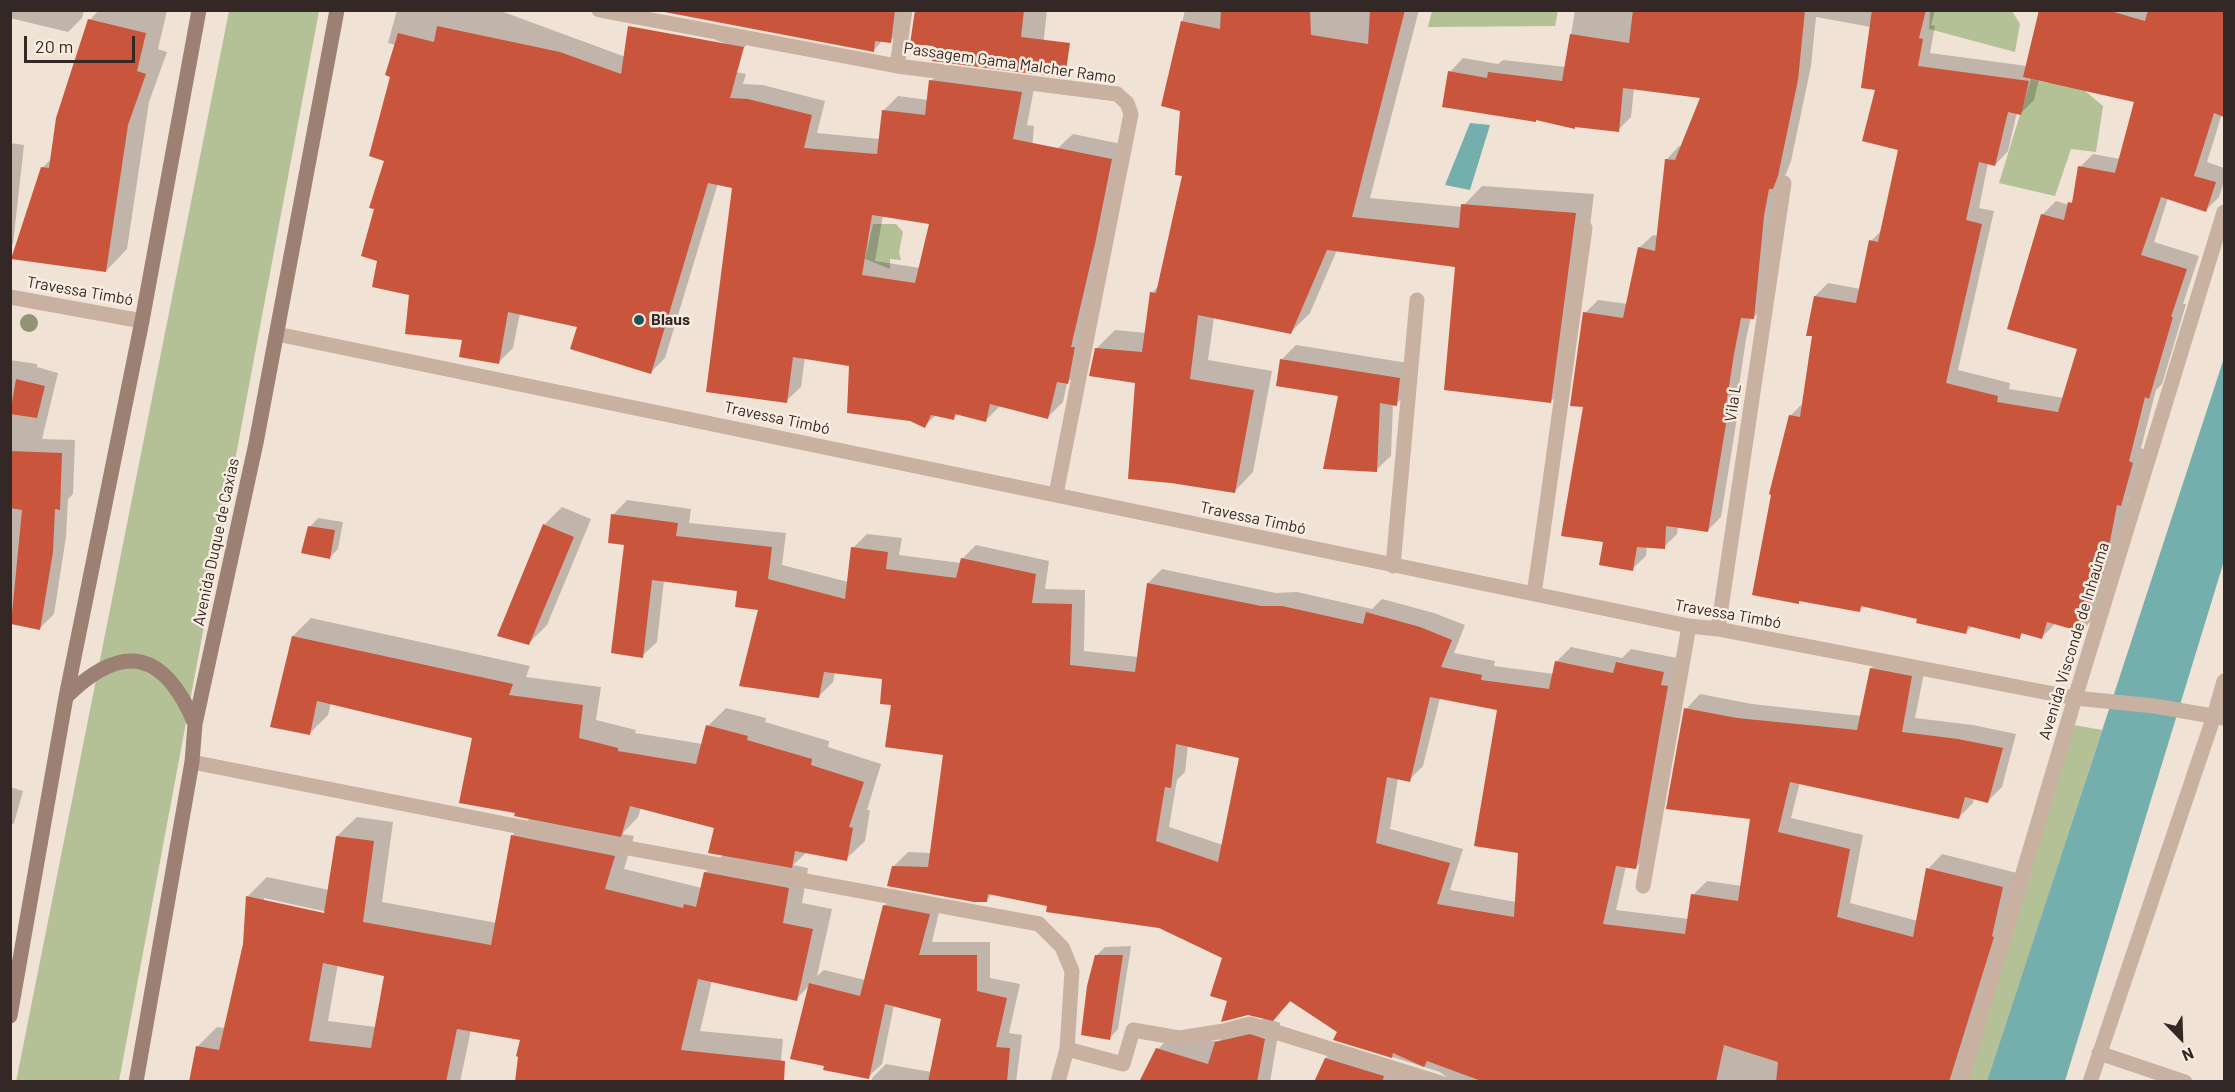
<!DOCTYPE html>
<meta charset="utf-8">
<style>
body{margin:0}
#map{position:relative;width:2235px;height:1092px;overflow:hidden;background:#f1e2d6;font-family:Barlow,sans-serif}
canvas{display:block}
.frame{position:absolute;inset:0;border:12px solid #332825;pointer-events:none}
.north{position:absolute;left:2151px;top:1008px;width:60px;height:60px;-webkit-text-stroke:4px #f9ede2;paint-order:stroke;rotate:157deg;font-size:16px;font-weight:700;line-height:24px;text-align:center;color:#332825}
.north::after{content:'';display:block;margin:auto;width:21px;height:27px;background:#332825;clip-path:polygon(50% 0,100% 100%,50% 72%,0 100%)}
.scale{position:absolute;left:24px;top:36px;width:111px;height:27px;box-sizing:border-box;border:3px solid #332825;border-top:0;padding-left:8px;font-size:18px;line-height:21px;white-space:nowrap;color:#332825;-webkit-text-stroke:4px #f9ede2;paint-order:stroke}
</style>
<div id="map">
<canvas width="2235" height="1092"></canvas>
<div class="frame"></div>
<div class="north">N</div>
<div class="scale">20 m</div>
</div>
<script>
const ctx = document.querySelector('canvas').getContext('2d');
ctx.lineJoin = 'round';
function paint(path, color) { ctx.fillStyle = color; ctx.fill(path, 'evenodd'); }
function strokePath(path, color, width, dash) { ctx.strokeStyle = color; ctx.lineWidth = width; ctx.lineCap = dash ? 'butt' : 'round'; ctx.setLineDash(dash || []); ctx.stroke(path); }
function drawText(font, color, halo, rows, align = 'center') {
  ctx.font = font + ' Barlow,sans-serif'; ctx.lineWidth = 5; ctx.setLineDash([]); ctx.textBaseline = 'middle'; ctx.strokeStyle = halo; ctx.fillStyle = color; for (const [text, x, y, turn = 0] of rows) {
    ctx.save(); ctx.translate(x, y); ctx.rotate((+turn || 0) * Math.PI / 180); ctx.textAlign = isNaN(turn) ? turn : align; if (halo) ctx.strokeText(text, 0, 0); ctx.fillText(text, 0, 0); ctx.restore();
  }
}
paint(new Path2D(`
 M229,11H319L119,1081L16,1082Z
 M1432,11V10L1558,11L1555,26L1428,27Z
 M1930,11H2012L2020,24L2015,52L1929,29Z
 M2060,70L2103,106L2096,152L2071,149L2055,196L1999,183L2031,79L2048,83Z
 M873,224H896L903,232L899,252L901,260L890,259V269L865,259Z
 M2074,725L2102,730L1988,1081L1966,1082Z`), '#b4c096');
paint(new Path2D(`
 M1470,123L1490,125L1470,190L1445,185Z
 M2224,358V561L2065,1081L1987,1082Z`), '#74aead');
paint(new Path2D(`
 M10,10H84L82,18L68,32L10,18Z
 M99,10L167,11L158,49L167,52L149,102L127,249L106,271L42,168L52,158L90,20Z
 M397,10H498L631,59L638,52L746,74L743,84L763,85L825,101L817,133L880,139L883,111L898,96L928,100L931,81L945,66L1036,78L1027,125L1034,126L1030,174L1073,134L1126,145L1082,368L1067,383L1063,402L1048,417L1001,405L985,421L958,413L954,418L936,415L925,426L851,365L805,357L801,387L786,401L734,187L718,183L665,358L651,372L579,326L520,313L513,348L499,362L464,339L411,294L386,160L395,45L388,43ZM883,215L931,222L920,268L875,261Z
 M663,10H907L905,26L890,41L883,40L874,50Z
 M916,10H1047L1042,56L935,45Z
 M1185,10H1419L1370,198L1462,207L1482,186L1594,194L1570,383L1550,402L1457,266L1337,250L1310,313L1291,332L1214,317L1208,360L1272,371L1253,472L1234,492L1136,382L1096,349L1115,330L1146,333L1152,293L1159,285L1184,174L1181,110L1163,105Z
 M1575,10H1935L1931,25L1935,26L1930,53L2027,66L2040,10H2224V115L2222,114L2207,162L2224,168V181L2219,197L2206,210L2168,198L2154,242L2199,256L2183,304H2186L2162,384L2156,390L2141,448L2145,450L2134,492L2128,498L2118,553L2095,617L2082,630L2056,623L2042,637L2024,632L2019,637L1972,626L1965,633L1919,617L1864,605L1859,611L1801,599L1798,602L1790,416L1804,402L1813,335L1815,296L1828,283L1861,289L1871,241L1883,229L1900,149L1877,89L1871,27L1816,17L1811,66L1791,161L1786,174L1780,180L1767,304L1754,317H1751L1746,339L1738,393H1741L1721,517L1708,530L1678,526L1677,534L1664,547L1647,546L1646,556L1632,569L1604,541L1585,406V313L1598,300L1628,304L1639,248L1653,235L1658,236L1666,160L1679,146L1682,147L1702,97L1634,88L1631,117L1618,130L1450,72L1463,58L1498,64L1503,60L1566,67ZM2039,79L2136,101L2120,159L2093,154L2080,167L2075,198L2069,205L2056,201L2042,215L2078,348L2064,398L2009,389L2010,383L1958,370L1994,211L1979,208L1988,163L1995,165L2008,151L2017,112L2021,113L2034,100Z
 M722,33L751,40L743,49L715,40Z
 M10,143L24,145L13,244L10,247Z
 M1296,345L1414,364L1411,389L1396,404L1393,403L1391,456L1376,470L1339,395L1282,359Z
 M10,360L37,364V367L58,373L42,439L75,440L73,494L68,499L66,537L54,614L40,628L10,623Z
 M627,500L691,509L689,523L786,533L782,565L848,582L853,548L867,534L902,538L899,555L961,563L962,559L976,545L1049,561L1045,589L1085,590L1084,651L1138,657L1148,583L1162,569L1276,593L1297,592L1372,609L1382,599L1434,613L1465,625L1454,653L1495,661L1494,666L1554,674L1556,662L1571,647L1622,658L1631,649L1677,658L1650,853L1636,867L1626,866L1616,910L1689,919L1693,895L1707,881L1742,886L1752,817L1686,709L1700,694L1752,704L1862,716L1871,669L1885,655L1926,663L1915,718L1973,725L2016,734L2002,787L1988,801L1974,798L1973,803L1959,817L1800,782L1791,818L1863,835L1850,903L1918,921L1928,869L1942,854L2017,873L1959,1082H1315L1326,1058L1340,1044L1447,1077L1440,1072L1335,1039L1338,1032L1292,1000L1272,1020L1280,1023L1270,1082H1141L1158,1049L1174,1033L1196,1040L1219,1041L1233,1027L1268,1018L1229,1000L1223,957L1159,926L993,893L987,900L894,866L908,852L931,853L945,754L893,703L883,678L835,672L833,682L819,696L760,609L739,590L664,580L657,642L642,656L626,544L613,515ZM1440,698L1498,709L1520,851L1516,902L1450,890L1463,849L1390,829L1398,778L1409,780L1423,766ZM1188,745L1240,757L1223,845L1169,827L1177,780L1185,772Z
 M562,507L591,519L547,625L529,643L544,525Z
 M318,518L343,522L338,549L329,558L310,527Z
 M311,618L530,666L526,677L601,687L596,720L636,730L635,733L703,744L708,726L726,708L766,718L765,722L829,741L828,747L881,764L867,810H870L865,841L846,859L807,852L793,865L808,868L802,903L832,909L817,976L824,970L865,980L884,906L898,892L942,900L932,942H990V978L1020,984L1009,1033L1022,1035L1016,1082H872V1078L886,1064L931,1072L943,1018L894,1005L882,1064L868,1077L809,986L796,999L712,980L700,1031L783,1039L779,1082L471,1030L460,1082H191L197,1047L217,1027L225,1028L244,944L247,897L267,877L329,890L337,836L357,817L393,822L382,902L497,923L512,836L531,817L473,737L331,703L328,715L310,733L293,636ZM641,807L716,827L724,854L705,873L702,888L624,869L634,836L622,834L638,817ZM264,898L332,913L331,916L264,901ZM338,964L386,975L376,1027L328,1021Z
 M10,787L23,791L14,823L10,826Z
 M1131,946L1118,1029L1110,1038L1096,956L1105,947Z`), '#0003');
paint(new Path2D(`
 M654,10H895L891,43L875,41L874,52Z
 M915,10H1024L1021,37L1070,43L1065,78L932,61L933,46L910,44Z
 M1221,10H1310L1311,35L1368,44L1370,10H1405L1352,217L1459,228L1461,204L1576,213L1551,403L1444,390L1455,267L1327,250L1291,334L1198,315L1190,379L1254,390L1235,493L1171,483L1128,479L1135,383L1089,376L1095,348L1142,352L1150,292L1156,293L1182,176L1175,175L1180,111L1161,106L1181,21L1220,29Z
 M1633,10H1805L1798,80L1778,176L1773,189H1769L1764,216L1754,319L1741,318L1734,354L1726,405L1729,406L1708,532L1666,526L1665,549L1637,547L1633,571L1599,565L1603,542L1561,536L1583,407L1570,406L1583,312L1623,318L1638,247L1655,251L1665,159L1675,160L1700,98L1623,88L1619,132L1575,127V129L1536,120V122L1442,107L1448,71L1487,78L1488,72L1562,81L1570,34L1629,43Z
 M1872,10H1926L1919,38L1923,39L1918,66L2029,81L2021,115L2008,112L1995,166L1979,162L1966,220L1982,224L1946,383L1998,396L1997,402L2058,412L2077,349L2007,329L2041,214L2064,220L2068,202L2072,203L2078,166L2115,173L2134,102L2023,77L2039,10H2107L2145,21L2148,10H2224V117L2214,113L2194,176L2216,182L2206,212L2161,197L2141,255L2187,269L2171,317H2173L2149,399L2145,397L2129,461L2133,463L2121,506L2117,505L2105,567L2101,581H2097L2082,632L2047,622L2042,639L2021,633L2020,639L1968,626L1966,634L1916,623L1917,619L1861,606L1860,612L1799,601V604L1752,595L1771,495L1769,494L1789,415L1800,417L1812,336H1806L1814,296L1856,303L1869,240L1878,242L1898,150L1862,141L1875,90L1861,88Z
 M88,19L146,33L137,71L146,74L128,125L106,272L11,259L41,167L49,168L56,118Z
 M437,26L560,52L621,74L628,26L744,47L730,98L748,99L812,115L804,148L877,154L882,110L925,115L929,80L1022,92L1013,139L1112,159L1095,244L1071,347H1075L1068,384L1057,382L1048,419L990,404L986,422L955,414L954,420L931,415L925,428L910,421L847,413L849,366L793,357L787,403L706,392L732,188L708,183L651,374L570,349L577,327L508,312L499,364L459,357L462,340L405,334L409,295L372,287L377,261L361,256L374,209L369,208L384,161L369,156L390,77L385,75L398,33L434,42ZM872,215L929,224L915,283L862,275Z
 M1280,359L1400,378L1397,406L1380,403L1377,472L1323,469L1338,396L1276,386Z
 M16,379L45,386L37,418L10,414Z
 M10,451L62,453L60,510L55,509L53,552L40,630L11,624L22,510L10,508Z
 M611,514L678,523L676,536L772,547L768,579L845,599L851,547L888,552L886,569L956,578L961,558L1036,574L1032,603L1072,604L1070,665L1135,672L1147,583L1261,606H1282L1363,624L1366,612L1420,627L1452,640L1441,667L1482,675L1481,680L1549,689L1555,661L1613,673L1616,662L1664,672L1661,685L1668,686L1636,869L1616,866L1603,924L1685,934L1691,894L1738,901L1750,819L1666,809L1684,708L1737,718L1857,730L1870,668L1912,676L1902,732L1958,739L2003,748L1988,803L1965,797L1959,819L1790,782L1778,832L1850,849L1837,917L1913,937L1926,868L2003,887L1992,936L1994,937L1949,1082H1776L1778,1062L1724,1045L1716,1082H1484L1427,1061L1424,1067L1393,1053L1392,1058L1333,1040L1337,1032L1290,1001L1273,1021L1248,1015L1221,1022L1227,1001L1210,996L1222,958L1159,928L1046,912L1047,906L988,894L987,902H974L887,886L892,866L928,867L943,755L885,747L891,705L880,704L882,679L824,672L819,698L739,686L758,610L735,607L737,591L652,580L643,658L611,653L624,545L608,543ZM1430,697L1497,710L1474,846L1518,853L1514,917L1437,904L1450,863L1376,843L1387,777L1410,782ZM1176,744L1239,758L1218,862L1156,841L1165,787L1171,788Z
 M543,524L574,537L529,645L497,636Z
 M308,526L335,530L330,559L301,553Z
 M292,636L513,684L509,695L583,705L579,738L618,748V751L696,764L706,725L748,736L747,740L812,759L811,765L864,782L849,827L853,828L847,861L795,851L792,868L708,853L714,828L630,806L621,837L514,816L515,813L459,803L472,738L317,701L310,735L270,727Z
 M511,835L615,856L605,889L683,908L684,904L696,907L704,872L789,888L783,923L813,929L797,1001L698,979L681,1050L785,1061L784,1082H515L518,1057L516,1056L520,1040L457,1029L446,1082H189L196,1046L219,1050L243,944L246,896L324,913L336,836L374,841L363,922L491,945ZM323,963L384,976L371,1048L309,1041Z
 M883,905L930,914L919,955H977V991L1007,998L996,1047L1010,1048L1007,1082H928L941,1019L885,1004L869,1079L823,1070L824,1066L790,1059L809,983L860,996Z
 M1095,955H1123L1110,1040L1081,1035L1087,986Z
 M1250,1034L1265,1039L1257,1082H1139L1156,1048L1208,1064L1215,1042Z
 M1325,1058L1384,1076L1382,1082H1314Z`), '#c9553c');
strokePath(new Path2D(`
 M1398,510L1417,300
 M1543,532L1585,228
 M192,762L617,846L1039,924`), '#c9b1a2', 15);
strokePath(new Path2D(`
 M599,10L897,66L1117,94L1127,103L1131,114L1056,494
 M897,66L905,10
 M10,297L142,321
 M277,334L1689,626L1718,629L2075,698L2154,706L2224,718
 M1393,566L1398,510
 M1534,594L1543,532
 M1718,629L1784,183
 M1643,886L1689,626
 M1039,924L1062,947L1072,971L1067,1049L1058,1082
 M1067,1049L1123,1064L1133,1030L1179,1038L1224,1031L1250,1024L1436,1082
 M2099,1053L2185,1082`), '#c9b1a2', 15);
strokePath(new Path2D(`
 M1961,1082L2075,698L2224,212
 M2090,1082L2214,716L2224,681`), '#c9b1a2', 15);
strokePath(new Path2D(`
 M66,697C124,640 165,652 195,724
 M10,1016L66,697L142,321L199,10
 M136,1082L192,762L195,724L256,443L337,10`), '#9c8074', 15);
ctx.fillStyle = '#929376';
for (const [x, y] of [
 [29,323]
]) { ctx.beginPath(); ctx.arc(x, y, 9, 0, 2 * Math.PI); ctx.fill(); }
for (const [x, y, r, color] of [
 [639,320,6,"#1a5555"]
]) { const dot = new Path2D(); dot.arc(x, y, r, 0, 2 * Math.PI); ctx.fillStyle = color; ctx.fill(dot); strokePath(dot, '#f9ede2', 2); }
drawText('16px', '#332825', '#f9ede2', [
 ["Passagem Gama Malcher Ramo",1010,63,8],
 ["Travessa Timbó",80,291,10],
 ["Vila L",1733,403,-82],
 ["Travessa Timbó",777,418,12],
 ["Travessa Timbó",1253,518,12],
 ["Avenida Duque de Caxias",216,542,-78],
 ["Travessa Timbó",1728,614,10],
 ["Avenida Visconde de Inhaúma",2074,641,-73]
]);
drawText('bold 16px', '#332825', '#f9ede2', [
 ["Blaus",651,320]
], 'left');
</script>
